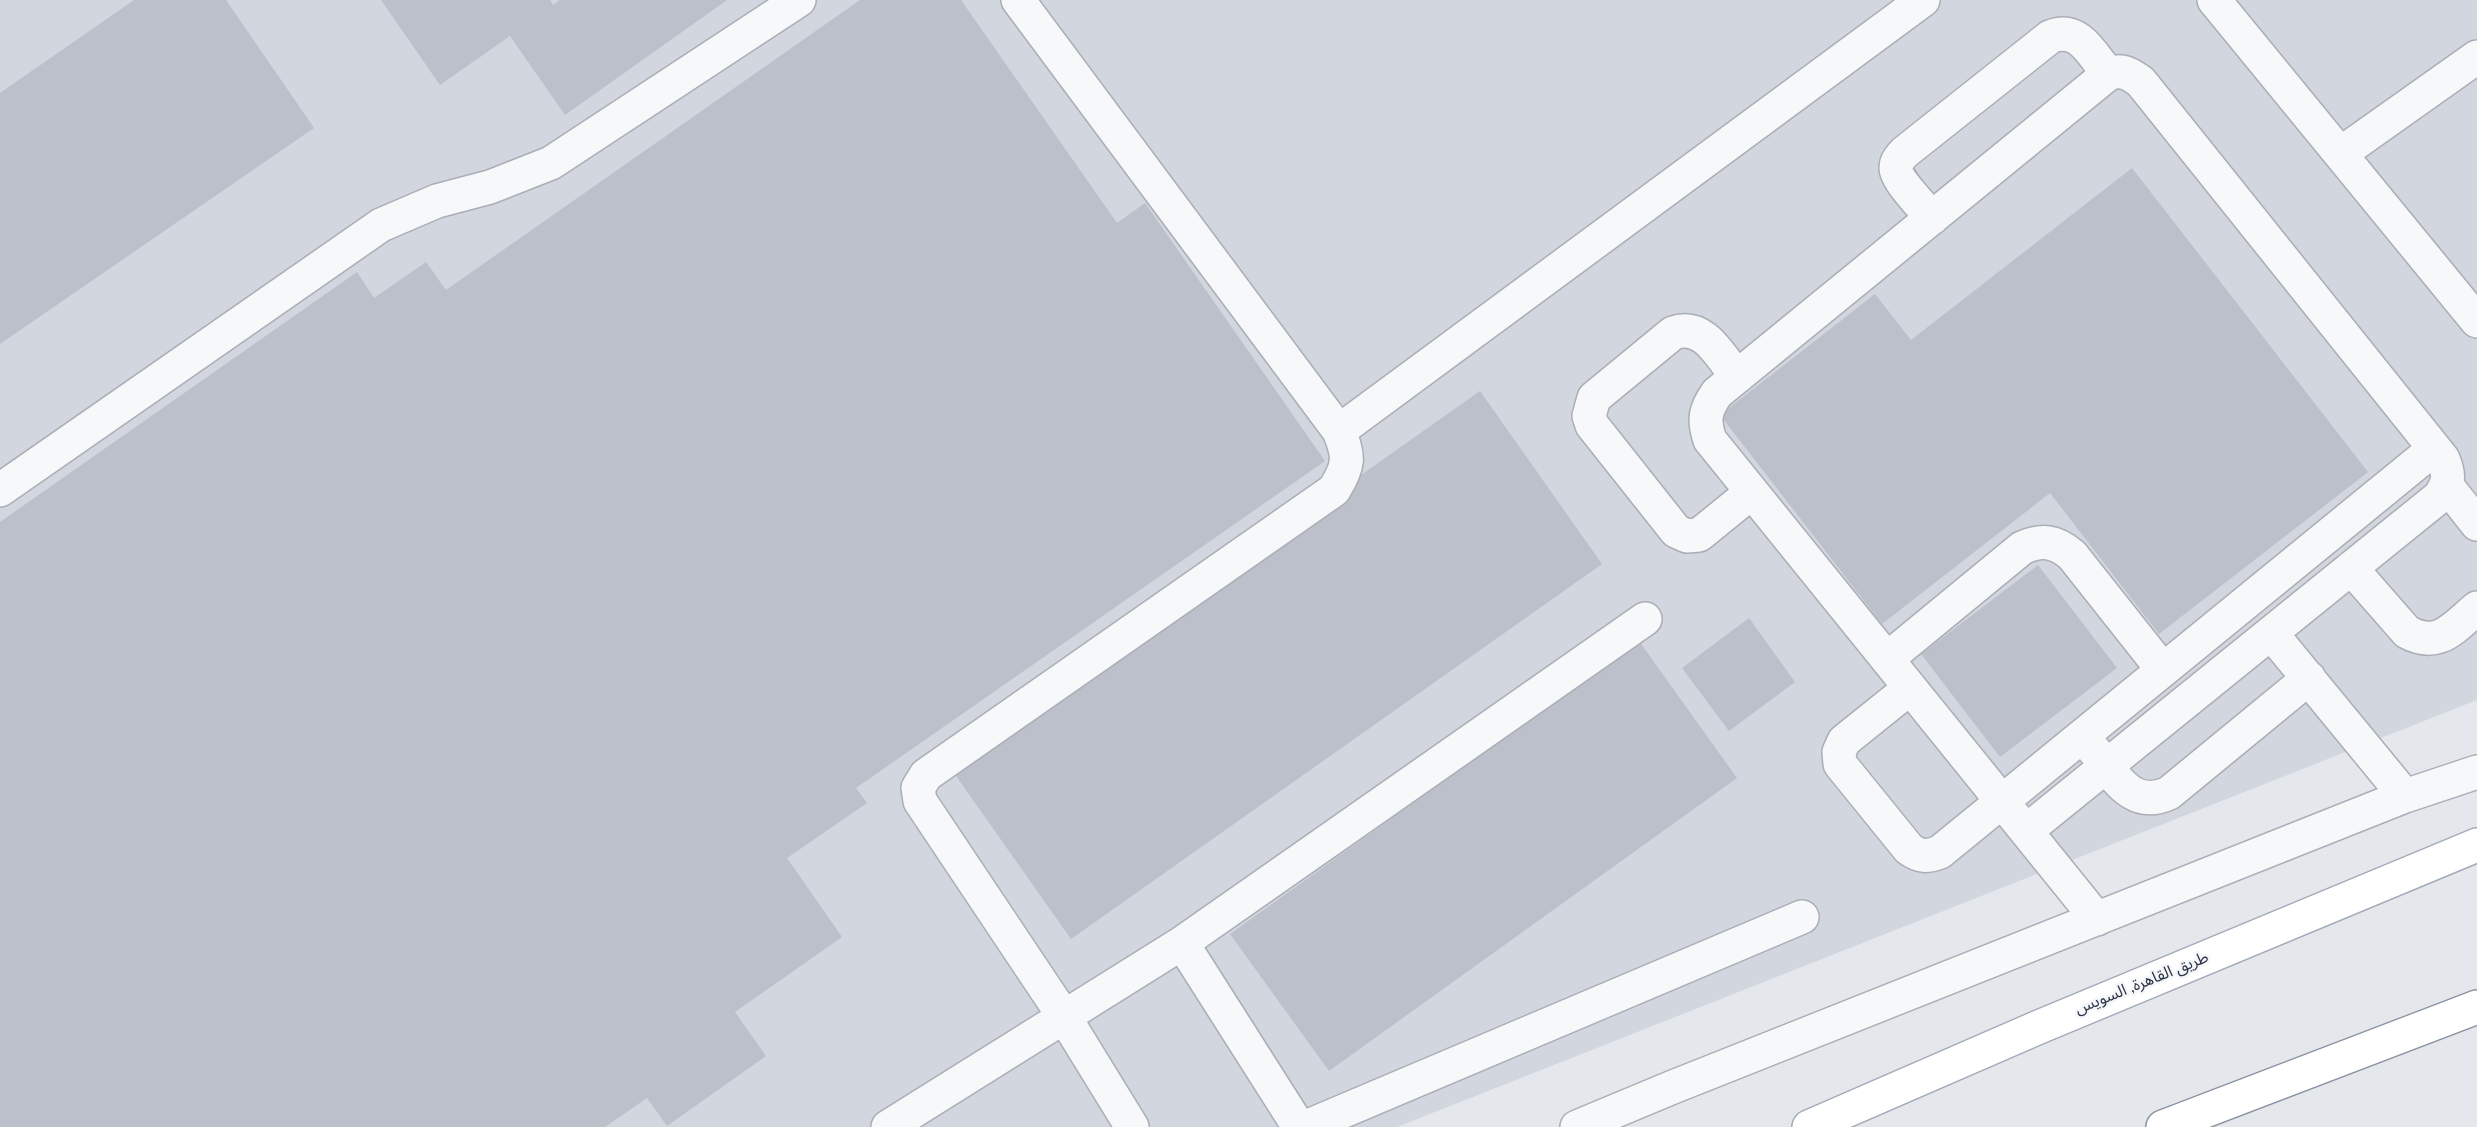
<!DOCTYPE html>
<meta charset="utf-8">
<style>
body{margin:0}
canvas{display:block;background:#e4e7ec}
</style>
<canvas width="2477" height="1127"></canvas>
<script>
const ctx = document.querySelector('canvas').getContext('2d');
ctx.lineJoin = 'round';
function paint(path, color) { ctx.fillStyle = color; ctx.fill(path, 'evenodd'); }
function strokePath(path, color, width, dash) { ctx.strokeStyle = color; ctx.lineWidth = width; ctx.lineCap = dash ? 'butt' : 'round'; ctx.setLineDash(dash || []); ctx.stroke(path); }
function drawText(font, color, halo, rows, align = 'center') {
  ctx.font = font + ' "Nunito Sans","Noto Sans Arabic",sans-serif'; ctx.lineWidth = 5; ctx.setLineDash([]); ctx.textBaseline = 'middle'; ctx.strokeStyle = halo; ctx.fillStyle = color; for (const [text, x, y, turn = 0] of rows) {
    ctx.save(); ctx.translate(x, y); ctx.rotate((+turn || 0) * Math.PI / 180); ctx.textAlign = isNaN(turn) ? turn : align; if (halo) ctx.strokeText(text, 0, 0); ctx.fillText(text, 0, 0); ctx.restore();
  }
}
paint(new Path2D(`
 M0,0H2477V700L1397,1127H0Z`), '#d2d6de');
paint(new Path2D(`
 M134,0H226L314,128L0,344V93Z
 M381,0H550L553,5L560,0H727L565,115L510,36L440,85Z
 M860,0H961L1117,223L1145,203L1325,461L856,788L867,803L787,858L842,937L735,1012L766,1056L667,1126L647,1098L605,1127H0V522L357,272L374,298L426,262L446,290Z
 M2132,168L2368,472L2159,634L2050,493L1882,624L1720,415L1875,294L1911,340Z
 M1480,391L1602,564L1071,939L949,766Z
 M2038,565L2117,668L2000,757L1921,654Z
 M1749,618L1795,682L1729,731L1682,668Z
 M1639,641L1737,778L1329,1071L1230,934Z`), '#bbc0ca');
const minor = new Path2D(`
 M1018,0L1339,431C1350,457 1349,466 1334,490L926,775L918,788L920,801L1065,1018L1132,1127
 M2214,0L2477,321
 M2340,154L2477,57
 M1932,218C1924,208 1896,180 1896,168C1896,161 1901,156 1905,152L2050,37C2079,25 2092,54 2108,74
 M1737,377C1720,356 1704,322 1673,333L1594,398L1589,416L1592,425L1676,531L1687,536L1699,535L1752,492
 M1339,431L1923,0
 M2447,486L2477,524
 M0,490L381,225L437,201L490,187L551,163L799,0
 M2351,568L2407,632C2439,649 2453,628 2477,608
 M2271,633L2405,796
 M1887,659L2022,548C2042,539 2055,541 2072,555L2163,670
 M1910,688L1844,741L1839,752L1840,764L1909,849C1920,857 1927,857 1940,852L2434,449
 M2093,749C2114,774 2131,811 2169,793L2309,678
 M2026,831L2439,497C2449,483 2450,475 2443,459L2141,82C2129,73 2122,69 2108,74L1717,393C1705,410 1703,420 1710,440L2097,919
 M1182,943L1299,1127
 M888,1127L1182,943L1645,619
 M1306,1127L1802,917
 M1577,1127L1673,1087L2405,796L2477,772`);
const major = new Path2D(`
 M1809,1127L2039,1027L2477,845`);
const highway = new Path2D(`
 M2163,1127L2477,1007`);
strokePath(minor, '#a9aeb7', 36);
strokePath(major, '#a3abb8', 36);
strokePath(highway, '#8b94a3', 36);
strokePath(minor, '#f7f8fa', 33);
strokePath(major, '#fff', 33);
strokePath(highway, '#fff', 33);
drawText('16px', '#2b3445', '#f4f6f9', [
 ["طريق القاهرة, السويس",2142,984,-22]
]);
</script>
